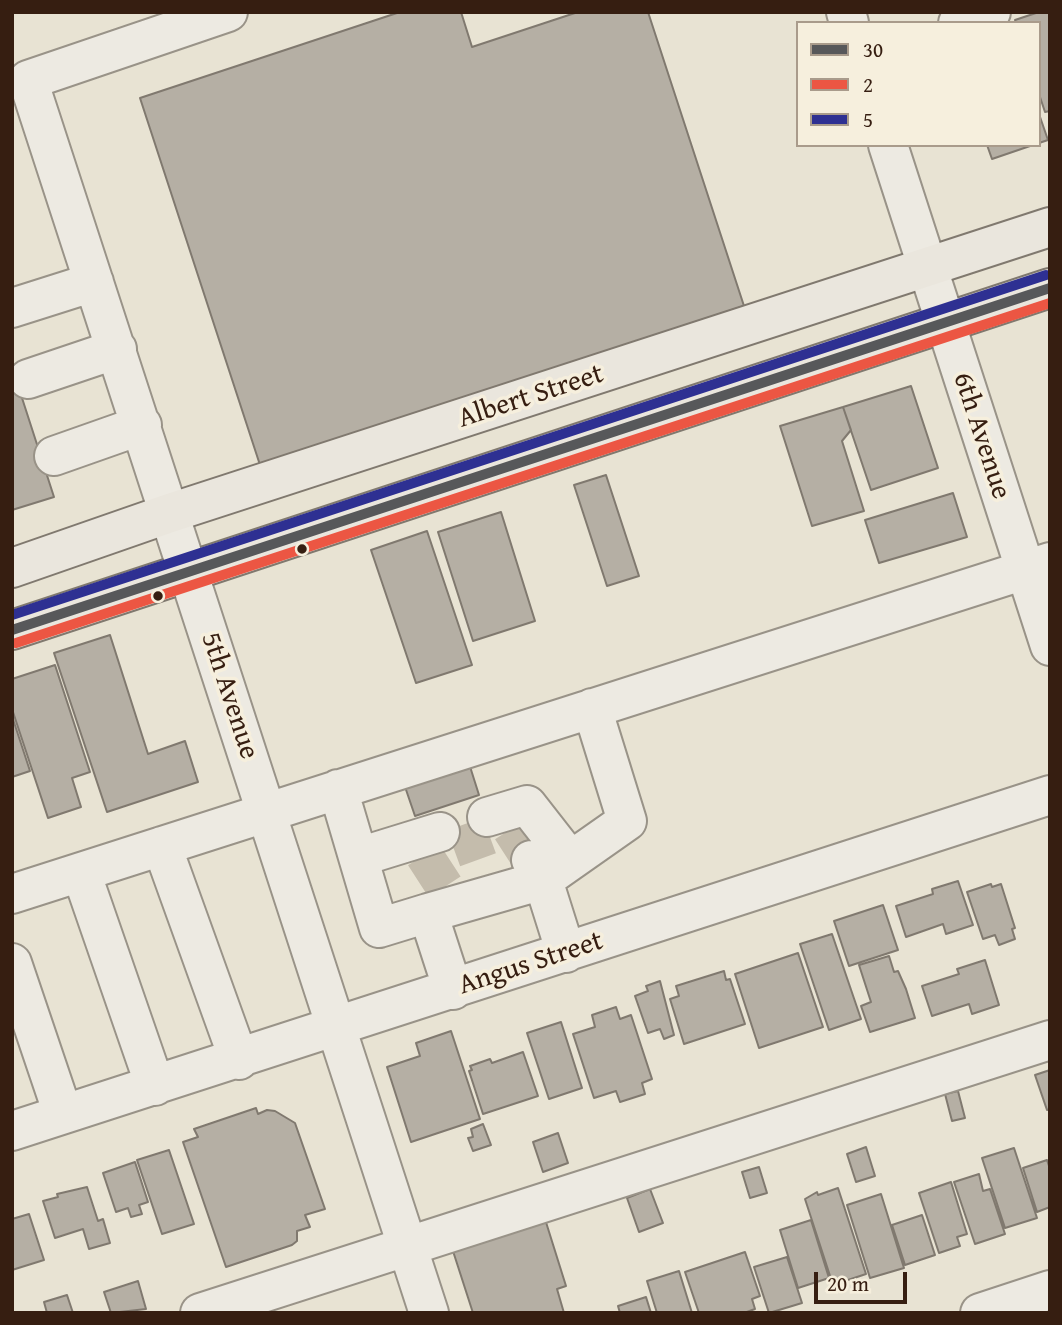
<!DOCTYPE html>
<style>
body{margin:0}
#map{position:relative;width:1062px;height:1325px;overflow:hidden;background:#e8e3d3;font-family:"Gentium Book Plus",serif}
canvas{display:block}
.frame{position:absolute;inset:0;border:14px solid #361e11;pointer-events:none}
.legend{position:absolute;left:796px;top:21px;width:245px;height:126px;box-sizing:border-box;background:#f6efdd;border:2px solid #a99b8b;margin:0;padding:9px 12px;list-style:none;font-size:21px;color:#361e11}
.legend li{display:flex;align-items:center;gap:14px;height:35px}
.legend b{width:35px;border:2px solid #a99b8b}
.scale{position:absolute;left:814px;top:1272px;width:93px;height:32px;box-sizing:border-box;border:4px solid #361e11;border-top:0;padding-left:9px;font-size:21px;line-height:24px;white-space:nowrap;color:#361e11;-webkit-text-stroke:5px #f6efdd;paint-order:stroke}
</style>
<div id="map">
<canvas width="1062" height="1325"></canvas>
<div class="frame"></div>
<ul class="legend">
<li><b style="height:9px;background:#57585a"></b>30</li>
<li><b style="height:9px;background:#ec5643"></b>2</li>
<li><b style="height:9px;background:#2e3092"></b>5</li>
</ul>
<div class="scale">20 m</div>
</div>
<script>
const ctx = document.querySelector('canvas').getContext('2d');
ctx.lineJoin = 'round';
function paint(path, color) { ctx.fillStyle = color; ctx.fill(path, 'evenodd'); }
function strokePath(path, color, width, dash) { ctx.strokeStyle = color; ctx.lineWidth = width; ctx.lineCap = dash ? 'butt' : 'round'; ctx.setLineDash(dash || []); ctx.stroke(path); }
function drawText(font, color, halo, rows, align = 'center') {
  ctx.font = font + ' "Gentium Book Plus",serif'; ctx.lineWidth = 7; ctx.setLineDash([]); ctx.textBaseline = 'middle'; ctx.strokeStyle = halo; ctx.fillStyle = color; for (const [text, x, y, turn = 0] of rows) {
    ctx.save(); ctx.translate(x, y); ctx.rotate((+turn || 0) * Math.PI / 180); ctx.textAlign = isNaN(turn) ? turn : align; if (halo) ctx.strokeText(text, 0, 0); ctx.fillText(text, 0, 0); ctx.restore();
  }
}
const building = new Path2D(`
 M400,12H461L472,47L578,12H648L744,306L260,465L140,98Z
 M1039,12H1050V111L1045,112L1039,94V23H1016L1015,20Z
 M1039,114L1048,140L1039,143Z
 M987,145H1033L992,159Z
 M12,367L54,497L12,510Z
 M911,386L938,468L871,490L843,407Z
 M843,407L851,430L842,441L864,511L812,526L780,426Z
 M606,475L639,576L607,586L574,485Z
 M953,493L967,537L879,563L865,520Z
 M501,512L535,621L473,641L438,532Z
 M427,531L472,665L416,683L371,550Z
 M110,635L148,754L185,741L198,782L107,812L54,653Z
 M55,665L90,772L72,778L81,807L48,818L12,709V679Z
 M12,716L30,771L12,777Z
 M467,757L479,795L415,816L402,778Z
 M958,881L973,925L946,934L943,924L906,937L896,906L933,894L932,889Z
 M991,884L992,887L1001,884L1015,928L1012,929L1015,939L999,945L995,935L983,939L967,892Z
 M883,905L898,950L849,966L834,921Z
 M832,934L861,1019L829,1030L800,944Z
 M798,953L823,1027L759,1048L735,974Z
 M889,956L894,972L898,971L906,989L915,1018L870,1032L861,1006L871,1002L859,965Z
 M985,960L999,1005L972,1014L969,1004L932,1016L922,986L959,974L957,969Z
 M724,971L726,980L730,979L745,1024L684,1044L670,999L679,996L676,986Z
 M660,981L674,1035L664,1039L660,1029L648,1033L635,996L648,991L646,986Z
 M616,1007L620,1019L631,1015L652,1079L642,1083L645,1094L620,1102L616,1091L594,1098L573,1034L595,1027L592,1015Z
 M561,1022L582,1088L549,1099L527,1033Z
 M451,1031L480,1119L411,1142L387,1067L420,1056L416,1043Z
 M523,1052L538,1096L483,1114L469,1071L472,1070L470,1066L490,1059L492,1063Z
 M1050,1070V1109L1047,1110L1035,1075Z
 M958,1091L965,1118L952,1121L945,1094Z
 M256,1108L258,1114L267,1110L275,1111L295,1123L325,1209L305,1215L310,1227L297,1231V1241L292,1245L226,1267L183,1142L198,1137L194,1129Z
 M483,1124L491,1145L473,1151L468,1138L473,1137L471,1129Z
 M558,1133L568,1163L543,1172L533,1142Z
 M866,1147L875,1176L856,1182L847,1154Z
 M1014,1148L1037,1218L1005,1228L982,1158Z
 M169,1150L194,1224L162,1234L137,1160Z
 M1047,1160L1050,1169V1207L1037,1212L1023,1168Z
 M135,1162L148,1202L139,1205L142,1214L131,1217L128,1208L116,1212L103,1173Z
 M759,1167L767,1193L750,1198L742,1172Z
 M979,1174L983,1191L990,1189L1005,1234L975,1244L954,1182Z
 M951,1182L967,1234L957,1237L960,1246L939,1253L919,1193Z
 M87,1187L98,1221L103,1219L110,1243L89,1249L83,1229L55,1238L43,1201L58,1197L57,1194Z
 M838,1188L866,1274L833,1285L805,1199L817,1192L818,1195Z
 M650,1189L663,1223L639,1232L627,1198Z
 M881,1194L904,1268L870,1278L847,1205Z
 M29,1214L44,1260L12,1270V1219Z
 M922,1215L935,1255L905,1265L892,1225Z
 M545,1219L566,1286L557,1289L564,1313H473L452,1248Z
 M811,1220L829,1278L798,1288L780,1230Z
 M745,1252L760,1296L752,1299L755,1309L744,1313H699L685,1272Z
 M787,1257L802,1303L769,1313L754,1267Z
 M679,1271L692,1313H657L647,1281Z
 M138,1281L146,1309L111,1313L104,1292Z
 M67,1295L73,1313H47L44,1302Z
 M646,1297L651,1313H620L618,1306Z`);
paint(building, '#b5afa4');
strokePath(building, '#80796f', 2);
strokePath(new Path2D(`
 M465,824L484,876
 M511,829L531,860
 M424,855L446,889`), '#c4bcac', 38, [38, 19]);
const minor = new Path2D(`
 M228,12L28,80L429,1313
 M846,12L849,23
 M958,23L991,12
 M888,145L1050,646
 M12,308L94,282
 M28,379L117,349
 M54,456L142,425
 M338,789L379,928L428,913
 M487,817L527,805L570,860
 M162,846L239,1060
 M359,857L440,832
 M531,860L543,880L627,821L592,708
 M81,872L155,1086
 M12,894L1050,562
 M12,963L63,1114
 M453,990L428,913L543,880L566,953
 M12,1131L1050,795
 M200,1313L1050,1040
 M980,1313L1050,1290`);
const major = new Path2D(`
 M12,568L170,513L1050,227
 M12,630L1050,288`);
strokePath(minor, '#999388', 42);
strokePath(major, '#80796f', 42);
strokePath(minor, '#edeae2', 38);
strokePath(major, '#eae6dd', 38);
strokePath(new Path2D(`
 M12,630L1050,288`), '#57585a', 10);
strokePath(new Path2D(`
 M16,643L1050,303`), '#ec5643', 10);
strokePath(new Path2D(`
 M12,615L1046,275`), '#2e3092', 10);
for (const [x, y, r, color] of [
 [302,549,6,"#361e11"],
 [158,596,6,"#361e11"]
]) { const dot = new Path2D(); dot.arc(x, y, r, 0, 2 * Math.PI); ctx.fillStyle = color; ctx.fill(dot); strokePath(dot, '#f6efdd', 2.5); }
drawText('28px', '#361e11', '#f6efdd', [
 ["Albert Street",531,397,-18],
 ["6th Avenue",981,436,72],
 ["5th Avenue",229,696,72],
 ["Angus Street",531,964,-18]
]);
</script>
